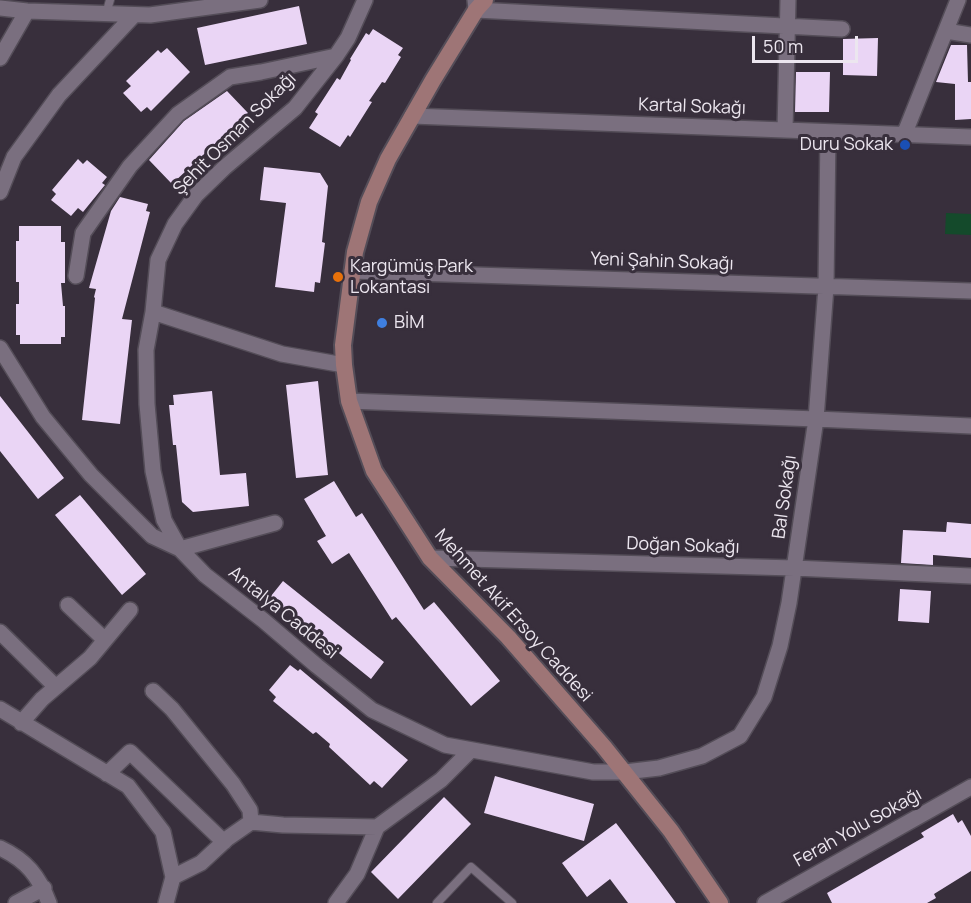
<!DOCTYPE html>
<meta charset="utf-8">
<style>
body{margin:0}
#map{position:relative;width:971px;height:903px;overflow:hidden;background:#382f3c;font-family:Manrope,sans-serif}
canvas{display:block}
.scale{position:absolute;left:752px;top:36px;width:106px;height:27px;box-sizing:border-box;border:3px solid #ece6ef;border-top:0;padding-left:8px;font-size:18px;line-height:21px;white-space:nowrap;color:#ece6ef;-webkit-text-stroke:4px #382f3c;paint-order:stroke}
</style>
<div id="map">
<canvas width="971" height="903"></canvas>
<div class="scale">50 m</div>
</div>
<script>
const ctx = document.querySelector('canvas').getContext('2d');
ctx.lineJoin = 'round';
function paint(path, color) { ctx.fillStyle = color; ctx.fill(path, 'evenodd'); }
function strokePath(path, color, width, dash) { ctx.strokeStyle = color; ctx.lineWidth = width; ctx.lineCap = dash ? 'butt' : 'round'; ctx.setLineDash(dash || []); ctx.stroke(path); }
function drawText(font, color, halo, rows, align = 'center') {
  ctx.font = font + ' Manrope,sans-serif'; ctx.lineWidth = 6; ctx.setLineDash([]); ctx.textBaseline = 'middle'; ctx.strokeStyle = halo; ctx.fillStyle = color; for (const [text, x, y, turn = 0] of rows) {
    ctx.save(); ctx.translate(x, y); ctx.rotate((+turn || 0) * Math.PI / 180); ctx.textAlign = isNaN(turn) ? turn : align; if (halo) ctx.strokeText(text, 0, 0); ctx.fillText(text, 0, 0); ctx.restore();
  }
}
paint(new Path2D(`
 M946,213L971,214V235L945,234Z`), '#144a2b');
paint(new Path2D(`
 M299,6L307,44L205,65L197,28Z
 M373,29L403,48L398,55L401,57L385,83L382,82L369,101L372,102L350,137L348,135L340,147L309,128L318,114L315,112L337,78L340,80L351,60L350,59L366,33L369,35Z
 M878,38L877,76L843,75V39Z
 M951,45H967L968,82H971V119L955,120V84L936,82Z
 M167,48L190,72L151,111L147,107L141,112L123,93L131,86L126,81L158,50L161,53Z
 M796,72H830L829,112H795Z
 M227,91L248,113L172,184L149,160L184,121Z
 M78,159L83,164L87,160L107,177L102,183L105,185L83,212L78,208L71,216L51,200L56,194L52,190Z
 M264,167L320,173L328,186L322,242L325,243L320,283L315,282L314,292L275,287L286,203L260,200Z
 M120,197L148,204L146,211L150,212L122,319L132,320L120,424L82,420L95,298L94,297L96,289L89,288L111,211Z
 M19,226H61V242H65V283H61L63,306H65V337H61V344H20V335H16V304H19V282H16V241H19Z
 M318,381L328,475L296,478L286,385Z
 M212,391L220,475L246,473L249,506L193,512L182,502L176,445H173L169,405H174L173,395Z
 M0,396L64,478L38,499L0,451Z
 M334,481L356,517L362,513L424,610L434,602L500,681L471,706L396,617L392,620L349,553L332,564L317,541L326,536L304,499Z
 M80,495L146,574L122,595L55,515Z
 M947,522L971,524V558L933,555V565L901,563L903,530L946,532Z
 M283,581L384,662L371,679L287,611L284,615L267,601Z
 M900,589L931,591L929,623L898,621Z
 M290,665L298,671L300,669L408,760L382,788L374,781L370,785L329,747L330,744L316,732L313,734L273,701L276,697L269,690Z
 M495,776L594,804L584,841L484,813Z
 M444,797L471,824L398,899L371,872Z
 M953,814L958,823L962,820L971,836V871L934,894L936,898L927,903H832L827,893L924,837L921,833Z
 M616,823L654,873L676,903H628L610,879L587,897L562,863Z`), '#ead5f5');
const service = new Path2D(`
 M106,14L110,0
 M437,903L471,867L512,903`);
const minor = new Path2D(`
 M475,0L476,10L842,29
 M0,8L27,11L150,15L260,0
 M946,31L971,35
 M0,58L27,11
 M412,116L971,137
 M785,130L788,0
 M904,135L958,0
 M0,192L14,157L59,95L134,15
 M352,271L971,291
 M76,276L83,233L130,166L178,114L230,77L261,72L336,56
 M153,312L282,354L344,365
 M0,348L43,417L91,475L152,536L180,549L205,575L263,620L317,666L372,710L445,745L593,772H625L659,768L702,756L740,736L764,697L780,646L789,603L816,419L826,287L828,132
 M349,401L816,419L971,426
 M275,523L180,549L164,520L153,471L147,404L146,350L153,312L158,260L175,224L196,195L225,167L295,108L336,56L348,38L365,0
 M430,558L794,568L971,576
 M68,605L105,640
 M0,632L56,687
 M153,691L172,709L233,784L250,810L251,822
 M0,709L128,786L163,832L173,877L166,903
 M21,723L42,699L90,658L130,610
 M107,774L130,752L224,842
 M377,827L441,780L471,750
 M0,848C26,860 39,876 49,903
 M173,877L201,863L228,838L251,822L283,825L377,827
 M16,903L44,888
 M336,903L357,874L377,827
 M765,903L971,787`);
const secondary = new Path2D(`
 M485,0L476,10L433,80L388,159L369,202L355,252L343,345L344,365L349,401L374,471L430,558L508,637L604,747L671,831L720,903`);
strokePath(service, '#544d58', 10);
strokePath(minor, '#544d58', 18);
strokePath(secondary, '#544d58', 20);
strokePath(service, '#7a6f7f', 8);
strokePath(minor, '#7a6f7f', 15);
strokePath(secondary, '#9e7576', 16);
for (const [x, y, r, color] of [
 [905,145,6,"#1a4fb4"],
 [338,277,6,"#e8710a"],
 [382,323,6,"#3f7fe0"]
]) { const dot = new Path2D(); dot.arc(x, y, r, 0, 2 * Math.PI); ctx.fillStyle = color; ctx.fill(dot); strokePath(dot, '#382f3c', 2); }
drawText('18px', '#ece6ef', '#382f3c', [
 ["Kartal Sokağı",692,107,2],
 ["Şehit Osman Sokağı",235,134,-45],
 ["Yeni Şahin Sokağı",662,262,2],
 ["Bal Sokağı",785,497,-82],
 ["Doğan Sokağı",683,546,2],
 ["Antalya Caddesi",283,613,39],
 ["Mehmet Akif Ersoy Caddesi",513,616,48],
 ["Ferah Yolu Sokağı",858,828,-29]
]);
drawText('18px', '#ece6ef', '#382f3c', [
 ["Duru Sokak",893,145,"right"],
 ["Kargümüş Park",350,267],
 ["Lokantası",350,288],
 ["BİM",394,323]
], 'left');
</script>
